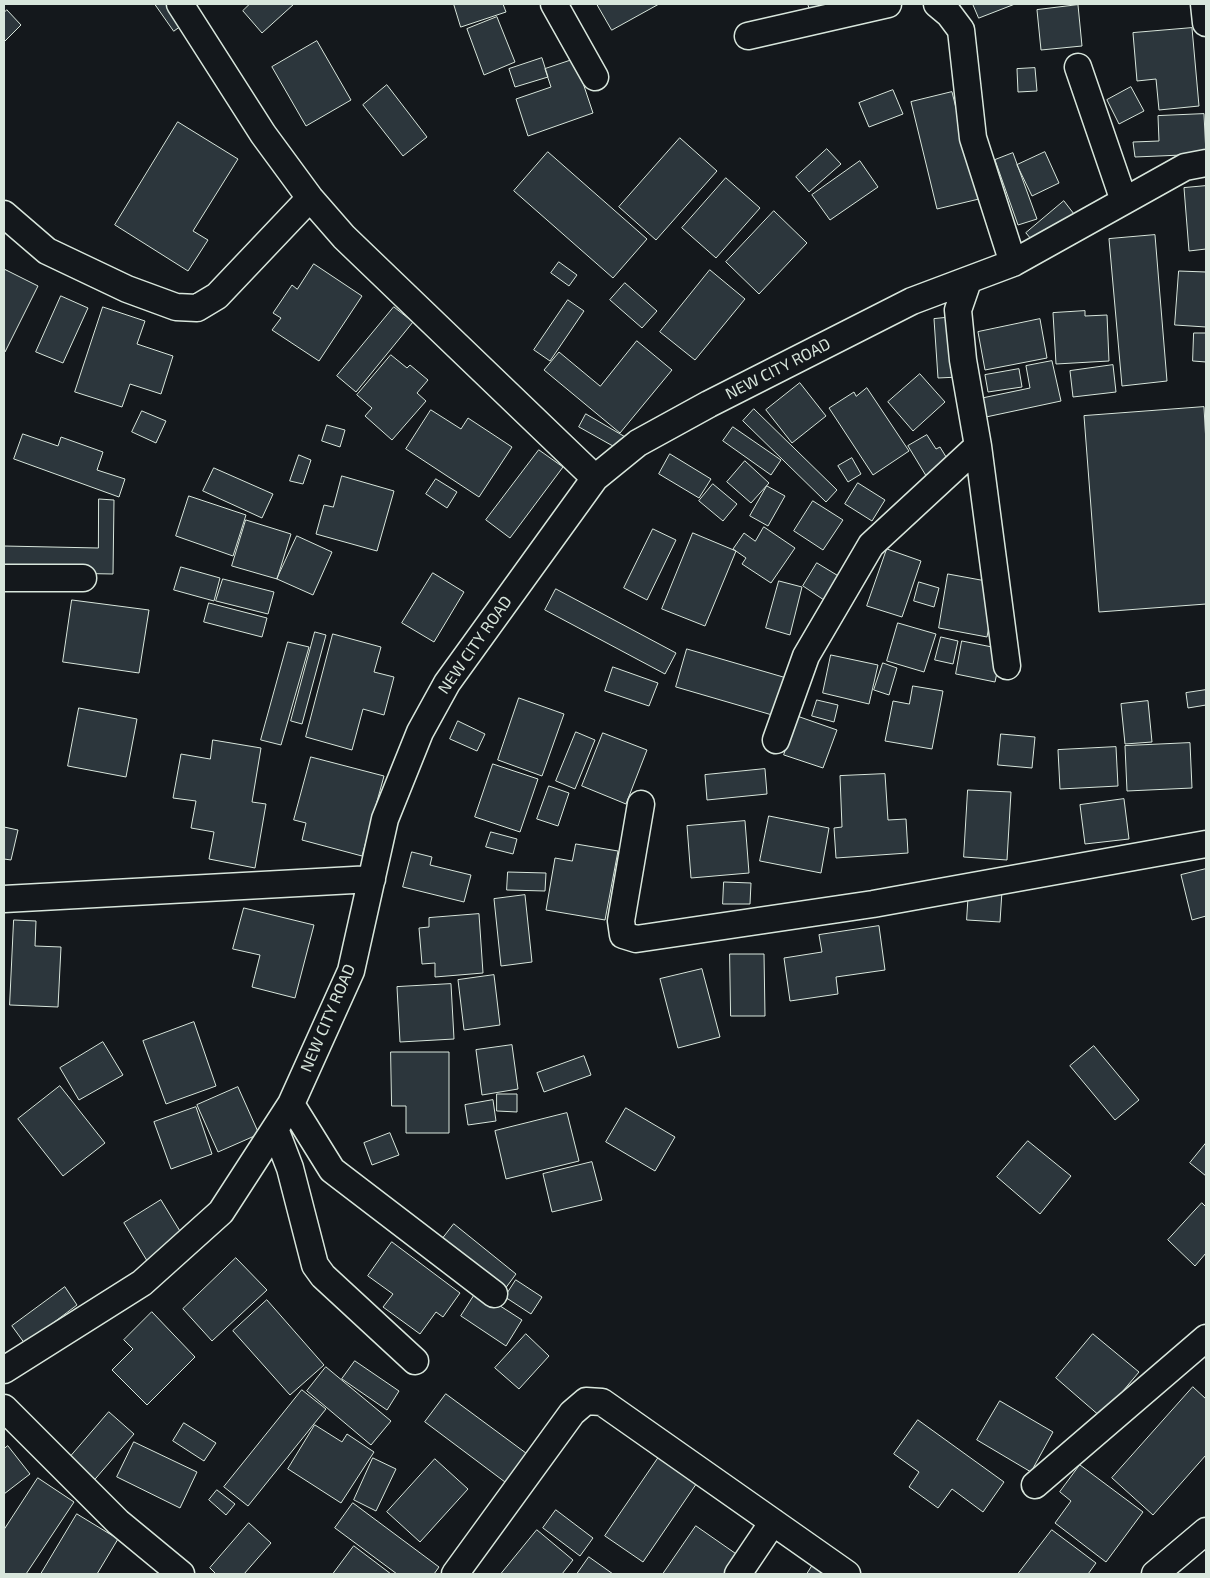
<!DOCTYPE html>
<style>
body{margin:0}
#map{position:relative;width:1210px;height:1578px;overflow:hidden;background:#14181c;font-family:"Exo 2",sans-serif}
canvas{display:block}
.frame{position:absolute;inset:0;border:5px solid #d8e6dc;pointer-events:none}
</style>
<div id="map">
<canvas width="1210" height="1578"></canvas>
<div class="frame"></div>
</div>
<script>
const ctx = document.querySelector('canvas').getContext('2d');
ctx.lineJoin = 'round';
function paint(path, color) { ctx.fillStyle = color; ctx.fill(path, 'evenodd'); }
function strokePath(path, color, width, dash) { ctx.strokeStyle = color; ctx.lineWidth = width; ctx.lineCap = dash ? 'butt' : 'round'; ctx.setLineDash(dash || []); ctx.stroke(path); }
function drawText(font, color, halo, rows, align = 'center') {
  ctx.font = font + ' "Exo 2",sans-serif'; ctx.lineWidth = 4; ctx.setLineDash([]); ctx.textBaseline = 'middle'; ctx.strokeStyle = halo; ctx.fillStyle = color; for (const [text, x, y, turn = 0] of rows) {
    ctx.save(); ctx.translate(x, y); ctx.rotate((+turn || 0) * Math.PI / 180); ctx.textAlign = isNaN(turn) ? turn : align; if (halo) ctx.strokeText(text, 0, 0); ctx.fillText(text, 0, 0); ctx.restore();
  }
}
const building = new Path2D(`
 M155,4H186L195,16L174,31Z
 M250,4H294L262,33L243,11Z
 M454,4H503L506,12L461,27Z
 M597,4H659L612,30Z
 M808,4H834L812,15Z
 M973,4H1015L979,18Z
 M1078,5L1082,46L1041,50L1037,10Z
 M7,10L21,25L4,42V13Z
 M497,17L515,62L484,75L467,29Z
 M1192,28L1199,106L1159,110L1156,79L1137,81L1133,33Z
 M317,41L351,100L306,126L272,67Z
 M542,58L548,77L515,87L509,69Z
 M575,59L593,113L528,136L516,99L551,87L545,69Z
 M1035,68L1037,91L1018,92L1017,69Z
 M387,85L427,137L403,156L363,105Z
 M1131,87L1144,111L1119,124L1107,100Z
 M893,90L903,114L869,127L859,103Z
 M952,92L979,199L937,209L911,102Z
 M1204,114L1206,154L1135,157L1133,142L1159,141L1158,116Z
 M178,122L238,159L193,231L208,240L188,271L115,225Z
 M680,138L717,171L656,240L619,207Z
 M827,149L841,164L809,192L796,177Z
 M548,152L647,239L613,278L514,191Z
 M1045,152L1059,183L1032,196L1017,165Z
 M1013,153L1037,219L1018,225L995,160Z
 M860,161L878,187L830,220L812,195Z
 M726,178L760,208L716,258L682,228Z
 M1206,186V249L1189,251L1184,188Z
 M1064,201L1074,214L1037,246L1026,233Z
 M774,211L807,243L759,294L726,262Z
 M1155,235L1167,381L1122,386L1109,239Z
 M559,262L577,275L569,286L551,273Z
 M314,264L362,296L319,361L272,330L281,318L273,313L292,285L297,289Z
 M4,269L38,286L5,352H4Z
 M710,270L745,299L695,360L660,332Z
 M1179,271L1206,272V327L1175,325Z
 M625,283L657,311L642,328L610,300Z
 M61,296L88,308L63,363L36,352Z
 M568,300L584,311L550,361L534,350Z
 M103,307L145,321L137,344L173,356L161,394L130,384L122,407L75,392Z
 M394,307L413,322L356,392L337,376Z
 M1085,311V316L1107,315L1109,361L1056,364L1053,313Z
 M954,317L959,377L938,378L934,319Z
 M1040,319L1047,358L985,370L978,332Z
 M1194,333H1206V362L1193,361Z
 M637,341L672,370L620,433L544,370L559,352L600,386Z
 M391,355L407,368L410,365L428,380L417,393L426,401L392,440L365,416L372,408L357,395Z
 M1052,361L1061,401L986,417L982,398L1030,388L1026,366Z
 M1113,365L1116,392L1073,397L1070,371Z
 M1019,369L1022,387L988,392L985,375Z
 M920,374L945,402L913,431L888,402Z
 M800,383L826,416L792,443L766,410Z
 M867,388L909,451L873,475L829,408L854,392L856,396Z
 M1204,407L1206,443V604L1099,612L1084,416Z
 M754,409L837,490L826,502L743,421Z
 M431,410L461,429L468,418L512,447L479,497L406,449Z
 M142,411L166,421L156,443L132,432Z
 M586,414L627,438L620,450L579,427Z
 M327,425L345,430L340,447L322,441Z
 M733,427L781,460L771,475L723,441Z
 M23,434L58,446L61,437L103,452L97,470L125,479L119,497L14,459Z
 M927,435L936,449L940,447L951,465L928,479L908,446Z
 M539,450L563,467L510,538L486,520Z
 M670,454L711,479L699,498L659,474Z
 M299,455L311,460L303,484L290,481Z
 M852,458L861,474L848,482L838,466Z
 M745,461L769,483L751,503L727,482Z
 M214,468L273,494L262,518L203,491Z
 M342,476L394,491L377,551L316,534L324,505L333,507Z
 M436,479L457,492L447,508L426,494Z
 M858,483L885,500L872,521L845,504Z
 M713,484L737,504L723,521L699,501Z
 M767,486L785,496L768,526L750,516Z
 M189,496L246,515L233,556L176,536Z
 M99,499L114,500L113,574L4,572V546L98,548Z
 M813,501L843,520L823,550L794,531Z
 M246,520L291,534L277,579L232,566Z
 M764,527L795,548L771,583L742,564L746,558L733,549L744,533L755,541Z
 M653,529L676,540L647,600L624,588Z
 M693,533L736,551L705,626L662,609Z
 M297,536L332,552L313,595L277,579Z
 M887,549L921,561L902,617L867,606Z
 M817,563L845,580L830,604L803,586Z
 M181,567L220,578L214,601L174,590Z
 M433,573L464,592L434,642L402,623Z
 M948,574L997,583L987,637L939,628Z
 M223,579L274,592L268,614L216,601Z
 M779,581L802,587L790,635L766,628Z
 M919,582L939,588L934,607L914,601Z
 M556,589L676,653L665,674L545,610Z
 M72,600L149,610L139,673L63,662Z
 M209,603L267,618L262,637L204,622Z
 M898,623L936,634L924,672L887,661Z
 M315,632L326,635L302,724L291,721Z
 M333,634L381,647L374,672L394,677L384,715L363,709L352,750L306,737Z
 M941,637L958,641L953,664L935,660Z
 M962,641L1002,649L995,682L956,674Z
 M288,642L309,647L281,745L261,740Z
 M687,649L790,679L779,717L676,687Z
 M831,655L878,665L869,704L823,693Z
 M883,663L897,668L889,695L874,690Z
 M613,667L658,683L649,706L605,691Z
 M913,686L943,691L932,749L885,741L893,701L909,704Z
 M1206,690V705L1188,708L1186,693Z
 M519,698L564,714L542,776L498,760Z
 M817,700L838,705L834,722L812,716Z
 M1148,701L1152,742L1125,744L1121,704Z
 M79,708L137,719L126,777L68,766Z
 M797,716L837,730L823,768L784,755Z
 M458,721L485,734L477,751L450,739Z
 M576,732L595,740L575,789L556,781Z
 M603,733L647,750L626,804L582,786Z
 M1001,734L1035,737L1032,768L998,765Z
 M213,740L261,748L252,802L266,804L255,868L209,859L214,832L191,828L196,801L173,798L181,754L210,759Z
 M1190,743L1192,788L1127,791L1125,746Z
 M1116,747L1118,786L1060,789L1058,750Z
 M311,757L384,776L362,856L302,840L306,823L294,820Z
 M493,764L538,779L520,832L475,817Z
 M765,769L767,794L707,800L705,775Z
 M885,774L888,820L906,819L908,853L836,858L834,828L842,827L840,776Z
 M549,786L569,793L558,826L537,819Z
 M968,790L1011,792L1007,860L964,857Z
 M1124,799L1129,839L1085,844L1080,805Z
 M769,816L829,828L821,873L760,861Z
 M745,821L749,873L691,878L687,826Z
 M4,827L18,830L11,860L4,859Z
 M491,832L517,839L513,854L486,847Z
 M576,844L618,851L605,920L546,910L555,858L572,861Z
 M412,852L432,857L430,865L471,875L464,902L403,887Z
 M1206,869V916L1192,920L1181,875Z
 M508,872L546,873L545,891L507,890Z
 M724,882L751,883L750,904H723Z
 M969,888L1002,891L1000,922L967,920Z
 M525,895L532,962L501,966L494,899Z
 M244,908L314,925L295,998L252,987L260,955L233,949Z
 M479,914L483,973L435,977V963L422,964L419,928L429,927V918Z
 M14,920L36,921L35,946L61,947L58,1007L10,1005Z
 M879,926L885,970L836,977L838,994L790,1001L784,958L822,952L819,935Z
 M730,954H764L765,1016H731Z
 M702,969L720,1037L678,1048L660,979Z
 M494,975L500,1025L464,1030L458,980Z
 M451,984L454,1039L400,1042L397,987Z
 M194,1022L216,1086L166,1104L143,1041Z
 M103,1042L123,1075L79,1100L60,1068Z
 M512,1045L518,1089L482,1095L476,1050Z
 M1094,1046L1139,1100L1115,1120L1070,1066Z
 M391,1052H449V1133H406V1106H392Z
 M584,1056L591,1075L544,1092L537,1073Z
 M60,1086L105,1143L63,1176L18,1119Z
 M238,1087L259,1134L218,1152L197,1105Z
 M497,1094H517V1112L497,1111Z
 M493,1100L496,1121L468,1125L465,1105Z
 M196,1107L212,1154L171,1169L154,1122Z
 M626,1108L675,1137L655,1171L606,1142Z
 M567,1113L579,1161L506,1179L495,1131Z
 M390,1133L399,1155L372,1165L364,1143Z
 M1028,1141L1071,1176L1040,1214L997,1177Z
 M1206,1143V1176L1190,1163Z
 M592,1162L602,1200L552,1212L543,1174Z
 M161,1200L186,1241L149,1264L124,1223Z
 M1202,1203L1206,1207V1253L1195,1266L1168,1240Z
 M454,1224L516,1274L502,1293L440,1242Z
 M392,1242L460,1293L443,1317L436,1312L420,1334L383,1307L393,1294L368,1276Z
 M236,1258L267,1290L212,1341L183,1309Z
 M516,1280L542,1297L531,1314L505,1297Z
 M65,1287L77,1305L25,1344L12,1326Z
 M477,1291L522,1320L506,1346L461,1316Z
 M267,1300L324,1365L290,1395L233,1331Z
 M152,1312L195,1357L147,1405L112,1370L133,1349L124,1340Z
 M526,1334L549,1356L519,1389L495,1368Z
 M1093,1334L1139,1372L1101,1417L1056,1378Z
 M355,1361L399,1391L387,1410L342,1379Z
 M326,1367L391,1421L371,1445L307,1391Z
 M1193,1387L1206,1399V1455L1153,1515L1112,1478Z
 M302,1390L326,1409L248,1506L224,1487Z
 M446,1394L534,1459L513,1488L425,1422Z
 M1000,1401L1053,1432L1031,1472L977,1440Z
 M109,1412L134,1434L90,1485L65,1463Z
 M918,1420L1004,1482L983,1512L952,1489L938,1508L909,1487L919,1472L894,1454Z
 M184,1423L216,1443L204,1461L173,1441Z
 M315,1425L342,1442L347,1434L374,1452L341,1503L288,1469Z
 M134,1442L197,1472L180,1508L117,1477Z
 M8,1446L30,1474L4,1494V1449Z
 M663,1451L701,1477L643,1562L605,1536Z
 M373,1458L396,1469L376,1511L354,1500Z
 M435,1459L468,1489L420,1542L387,1512Z
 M1080,1465L1143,1512L1106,1562L1055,1523L1071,1501L1060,1492Z
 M38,1478L74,1502L26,1574H4V1530Z
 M217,1490L235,1504L226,1515L209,1500Z
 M353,1503L439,1567L434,1574H397L335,1528Z
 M556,1510L593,1538L580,1556L543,1528Z
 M77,1514L118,1539L97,1574H41Z
 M249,1523L271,1543L244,1574H216L210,1568Z
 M696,1526L742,1558L731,1574H663Z
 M537,1530L573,1560L562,1574H501Z
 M1052,1530L1096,1563L1088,1574H1018Z
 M354,1546L391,1574H333Z
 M819,1555L849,1574H807Z
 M589,1557L613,1574H577Z`);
paint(building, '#2c363c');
strokePath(building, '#d8e6dc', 1);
const minor = new Path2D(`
 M180,4L263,134L310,198L344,237L595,478
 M554,4L595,77
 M937,4L949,14L961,30L973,138L1013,263
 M1204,4L1206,23
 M748,36L888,4
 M1078,67L1124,201
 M4,214L47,251L127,289L176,307L197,308L217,296L310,198
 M968,281L958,310L963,360L978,446L1007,666
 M4,578H83
 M776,740L806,656L871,545L978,446
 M641,804L621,921L623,935L636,939L873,904L1206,844
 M4,899L372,879
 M291,1104L332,1170L494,1294
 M275,1129L290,1168L315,1265L323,1276L415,1361
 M4,1370L142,1283L221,1212L291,1104L351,971L385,819L420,732L447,683L595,478L638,443L709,404L912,301L1013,263L1185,167L1206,163
 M4,1408L118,1522L181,1574
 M1035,1485L1206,1338
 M455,1574L572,1413L586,1401L602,1402L847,1574
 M738,1574L773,1522
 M1155,1574L1206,1531`);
strokePath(minor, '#d8e6dc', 29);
strokePath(minor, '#14181c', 26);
drawText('16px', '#d8e6dc', '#14181c', [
 ["NEW CITY ROAD",778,369,-27],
 ["NEW CITY ROAD",475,645,-55],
 ["NEW CITY ROAD",328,1018,-67]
]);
</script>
